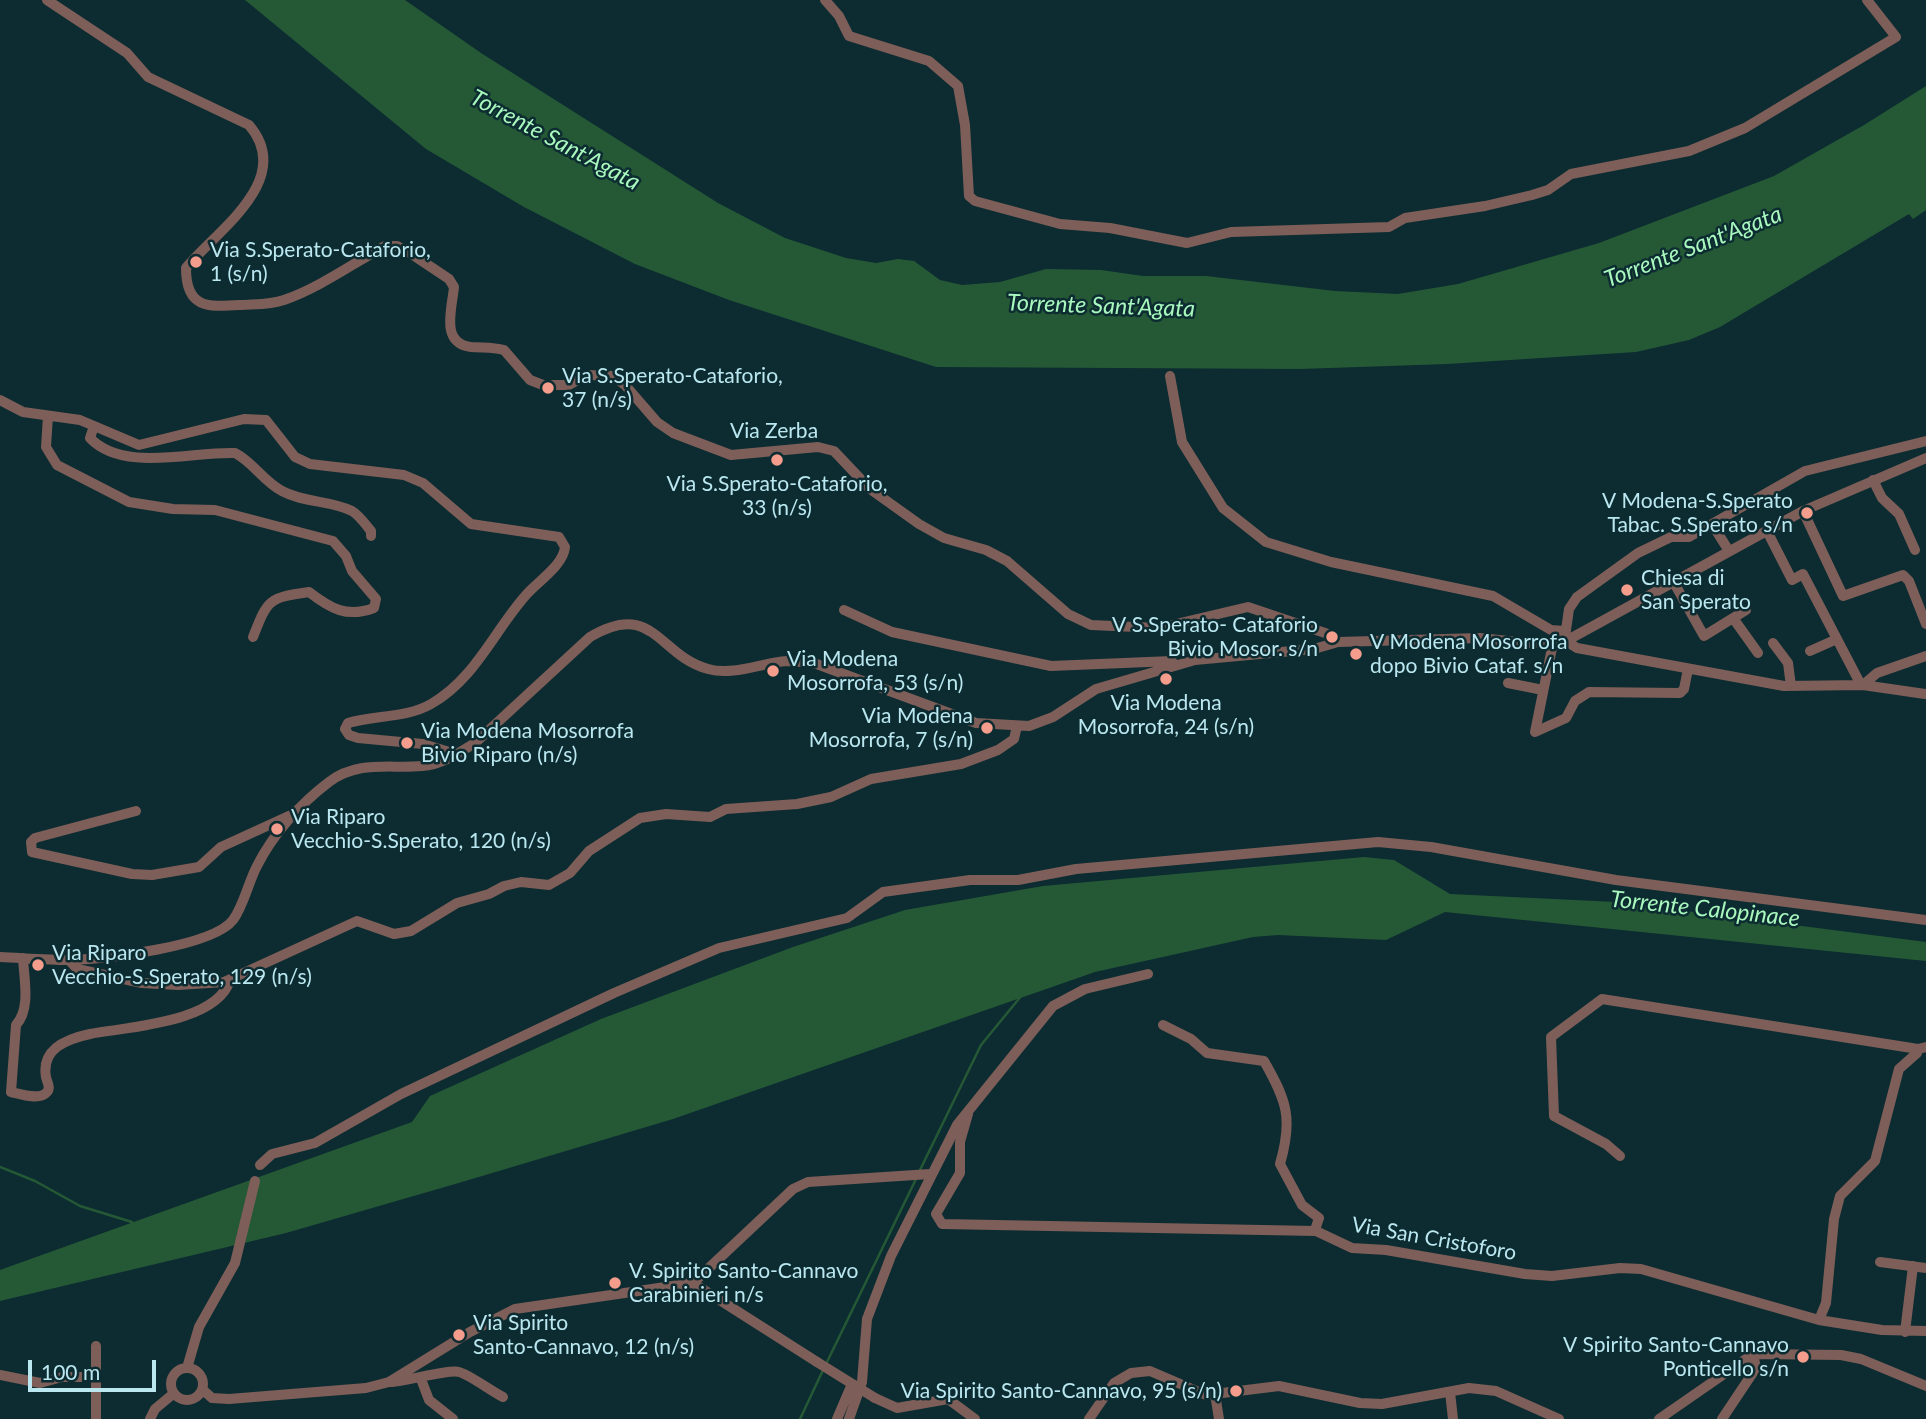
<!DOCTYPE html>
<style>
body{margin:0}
#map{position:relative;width:1926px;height:1419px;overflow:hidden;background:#0c2c31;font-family:Lato,sans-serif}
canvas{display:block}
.scale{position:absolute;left:28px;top:1360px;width:128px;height:32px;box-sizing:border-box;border:4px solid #bae7f0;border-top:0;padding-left:9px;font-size:21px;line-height:24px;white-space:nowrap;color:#bae7f0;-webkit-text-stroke:5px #0c2c31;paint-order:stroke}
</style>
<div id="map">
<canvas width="1926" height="1419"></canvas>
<div class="scale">100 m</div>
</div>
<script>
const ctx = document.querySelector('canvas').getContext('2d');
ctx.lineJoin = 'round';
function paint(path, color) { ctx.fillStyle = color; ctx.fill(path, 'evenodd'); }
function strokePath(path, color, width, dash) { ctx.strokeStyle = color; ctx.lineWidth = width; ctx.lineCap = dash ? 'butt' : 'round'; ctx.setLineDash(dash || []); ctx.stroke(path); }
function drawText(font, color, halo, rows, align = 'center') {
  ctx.font = font + ' Lato,sans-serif'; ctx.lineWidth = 5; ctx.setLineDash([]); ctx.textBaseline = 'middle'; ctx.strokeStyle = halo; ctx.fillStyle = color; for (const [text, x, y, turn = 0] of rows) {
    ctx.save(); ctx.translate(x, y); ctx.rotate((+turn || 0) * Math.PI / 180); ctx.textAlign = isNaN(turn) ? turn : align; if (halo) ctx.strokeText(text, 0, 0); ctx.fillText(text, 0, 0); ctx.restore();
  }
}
paint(new Path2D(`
 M245,0H405L481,53L718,203L785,238L846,258L876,263L898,259L914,261L940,280L962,285L1000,282L1046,269L1101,270L1143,276H1206L1335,291L1398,294L1458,284L1599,243L1774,176L1864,125L1926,86V210L1913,219L1909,214L1720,327L1689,340L1636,352L1447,364L1300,369L936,367L729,300L635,264L524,207L426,149Z
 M1364,857L1394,860L1450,894L1616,902L1926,942V961L1445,912L1386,940L1278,935L1253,937L1095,972L673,1119L462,1182L286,1233L0,1301V1270L412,1122L430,1096L601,1019L793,947L905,910L1043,886Z`), '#255936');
strokePath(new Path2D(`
 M0,1167L35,1181L80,1206L132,1222
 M920,1170L981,1045L1022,995
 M827,1362L916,1179
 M800,1419L824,1368`), '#255936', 2.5);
strokePath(new Path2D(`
 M47,0L127,53L148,77L249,125C296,180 216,231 186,268C186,309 208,307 241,305C255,304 270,305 284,300C319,288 352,264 385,246H397L410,253L449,279L454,287C452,309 440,343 471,347C483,348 493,347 504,350L530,380L543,385H569L587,375L613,376L625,385L657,422L673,433L731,455L818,447L834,451L870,489L919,524L944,538L986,550L1007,561L1068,614L1091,625L1159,628L1248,607L1331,635L1338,642
 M825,0L839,16L849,36L929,61L958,86L965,125L969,196L975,201L1060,224L1110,228L1187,243L1231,232L1389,227L1405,218L1485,206L1532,195L1548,190L1571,174L1689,151L1745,128L1896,37L1867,0
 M1170,376L1182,442L1223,508L1266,542L1331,562L1493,596L1551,630L1564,631
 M0,400L23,412L80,420L139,445L244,419L266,420L295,457L310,464L404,475L423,483L471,524L559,537L565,547C563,566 538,581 526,595C494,631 475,679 431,704C407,718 374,715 348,723L345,729L349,735L358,738L423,744L456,754
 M48,416L46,447L57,465L129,502L173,509L215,510L333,541L346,556L352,571L376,599L374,608C347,618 331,609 309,592C268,598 268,599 253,637
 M94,426L90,438C123,473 193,451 235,453C253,462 263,481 282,491C304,503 330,500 352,511C359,515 366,525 371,531V536
 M1873,480L1882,498L1899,514L1915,550
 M1803,511L1843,596L1903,575L1909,581L1926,624
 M1712,524L1729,551
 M1767,531L1792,580L1803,574L1861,685
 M1673,581L1704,636L1746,610
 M844,610L892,632L1051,666L1172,661
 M1733,618L1758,653
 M1565,637L1569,609L1577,597L1638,553L1671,537H1689L1805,471L1926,441
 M1566,641L1577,648L1784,686L1863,685L1925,694
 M1553,643L1535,732L1566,718L1575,701L1589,692L1680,693L1684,689L1688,669
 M1773,643L1788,663L1791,686
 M1810,651L1837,639
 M1508,683L1543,690
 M1863,685L1877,673L1926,656
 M136,811L35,838L31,842L32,852L132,874L152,875L199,867L221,847L291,815
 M0,957C23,958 46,960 69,960C104,959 212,947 233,920C244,905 248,883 257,866C273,834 300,804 329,782C358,760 389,769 422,766C441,765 459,753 475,743L590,637C653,599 659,656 708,669C734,676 761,663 787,661C796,661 805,663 814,663L976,723L1029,726L1053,717L1096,689L1195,660L1314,649L1338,642L1480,638L1528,643L1566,641L1803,511L1926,458
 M23,958C24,979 31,1009 16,1025L11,1092C20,1094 40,1101 47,1092C51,1088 47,1082 46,1077C41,1049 66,1039 90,1034C127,1027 217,1023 230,980
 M69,960L77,969L142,983L178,985L224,982L357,921L394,934L411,931L457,903L489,894L504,886L521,882L549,885L570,873L589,851L640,818L666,814L710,817L726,809L797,804L831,797L871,779L961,764L998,750L1014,739L1017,726
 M1163,1025L1191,1039L1207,1053L1264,1061C1287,1101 1293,1119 1280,1164L1302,1205L1319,1218L1315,1230
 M968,1114L960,1142V1173L936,1214L942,1224L1316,1231L1352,1248L1386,1250L1525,1274L1552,1276L1620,1268L1641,1269L1819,1320L1882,1330L1926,1331
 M1620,1156L1606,1144L1554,1116L1551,1037L1602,999L1918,1049L1926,1047
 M260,1165L272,1154L315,1143L401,1094L614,993L719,948L847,918L883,892L970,880H1018L1076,869L1378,842L1431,847L1616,880L1926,920
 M1880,1262L1926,1268
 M693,1283L793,1189L808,1182L930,1174
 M1819,1320L1826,1303L1834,1219L1840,1196L1875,1161L1899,1069L1917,1053L1918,1049
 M1905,1332L1913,1266
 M171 1384a16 16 0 1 1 32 0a16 16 0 1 1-32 0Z
 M187,1368L199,1327L235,1263L255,1181
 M0,1375L40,1383L62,1377H96V1346
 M96,1377V1419
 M421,1379L429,1400L453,1419
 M391,1382C406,1381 450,1369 459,1372C470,1375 491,1391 503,1397
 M203,1390L212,1398L229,1399L366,1388L389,1382L470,1332L515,1309L693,1283L817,1362
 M1450,1392L1453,1419
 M1215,1394L1219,1419
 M875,1398L897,1408L948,1399L975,1419
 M150,1419L155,1409L173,1394
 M837,1419L852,1384
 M849,1419L862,1382L867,1319L891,1256L957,1125L1053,1006L1085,989L1148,974
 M1089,1419L1114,1383L1131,1373L1150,1371L1206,1395L1279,1386L1360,1403L1382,1404L1469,1388L1496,1391L1559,1419
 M1659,1419L1753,1354L1841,1355L1861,1359L1926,1386
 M1722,1419L1756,1368L1753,1354`), '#7e5e58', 10);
strokePath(new Path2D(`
 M817,1362L875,1398`), '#7e5e58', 10);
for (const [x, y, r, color] of [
 [196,262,7,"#f49d8c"],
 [548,388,7,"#f49d8c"],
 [777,460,7,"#f49d8c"],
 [1807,513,7,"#f49d8c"],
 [1627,590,7,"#f49d8c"],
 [1332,637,7,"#f49d8c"],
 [1356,654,7,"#f49d8c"],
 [773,671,7,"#f49d8c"],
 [1166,679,7,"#f49d8c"],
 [987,728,7,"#f49d8c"],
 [407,743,7,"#f49d8c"],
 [277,829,7,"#f49d8c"],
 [38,965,7,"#f49d8c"],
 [615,1283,7,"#f49d8c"],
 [459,1335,7,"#f49d8c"],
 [1803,1357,7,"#f49d8c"],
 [1236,1391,7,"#f49d8c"]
]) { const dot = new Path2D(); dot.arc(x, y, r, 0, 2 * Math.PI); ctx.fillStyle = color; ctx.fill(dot); strokePath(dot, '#0c2c31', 2.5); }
drawText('21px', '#bae7f0', '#0c2c31', [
 ["Via S.Sperato-Cataforio,",210,250],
 ["1 (s/n)",210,274],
 ["Via S.Sperato-Cataforio,",562,376],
 ["37 (n/s)",562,400],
 ["Via S.Sperato-Cataforio,",777,484,"center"],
 ["33 (n/s)",777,508,"center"],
 ["V Modena-S.Sperato",1793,501,"right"],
 ["Tabac. S.Sperato s/n",1793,525,"right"],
 ["Chiesa di",1641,578],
 ["San Sperato",1641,602],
 ["V S.Sperato- Cataforio",1318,625,"right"],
 ["Bivio Mosor. s/n",1318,649,"right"],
 ["V Modena Mosorrofa",1370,642],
 ["dopo Bivio Cataf. s/n",1370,666],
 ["Via Modena",787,659],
 ["Mosorrofa, 53 (s/n)",787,683],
 ["Via Modena",1166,703,"center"],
 ["Mosorrofa, 24 (s/n)",1166,727,"center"],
 ["Via Modena",973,716,"right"],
 ["Mosorrofa, 7 (s/n)",973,740,"right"],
 ["Via Modena Mosorrofa",421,731],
 ["Bivio Riparo (n/s)",421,755],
 ["Via Riparo",291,817],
 ["Vecchio-S.Sperato, 120 (n/s)",291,841],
 ["Via Riparo",52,953],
 ["Vecchio-S.Sperato, 129 (n/s)",52,977],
 ["V. Spirito Santo-Cannavo",629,1271],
 ["Carabinieri n/s",629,1295],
 ["Via Spirito",473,1323],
 ["Santo-Cannavo, 12 (n/s)",473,1347],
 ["V Spirito Santo-Cannavo",1789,1345,"right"],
 ["Ponticello s/n",1789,1369,"right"],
 ["Via Spirito Santo-Cannavo, 95 (s/n)",1222,1391,"right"]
], 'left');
drawText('21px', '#bae7f0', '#0c2c31', [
 ["Via Zerba",774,431],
 ["Via San Cristoforo",1434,1239,10]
]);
drawText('italic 23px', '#a9f8be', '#0c2c31', [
 ["Torrente Sant'Agata",555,140,28],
 ["Torrente Sant'Agata",1693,247,-21],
 ["Torrente Sant'Agata",1101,306,2],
 ["Torrente Calopinace",1705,909,6]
]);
</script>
